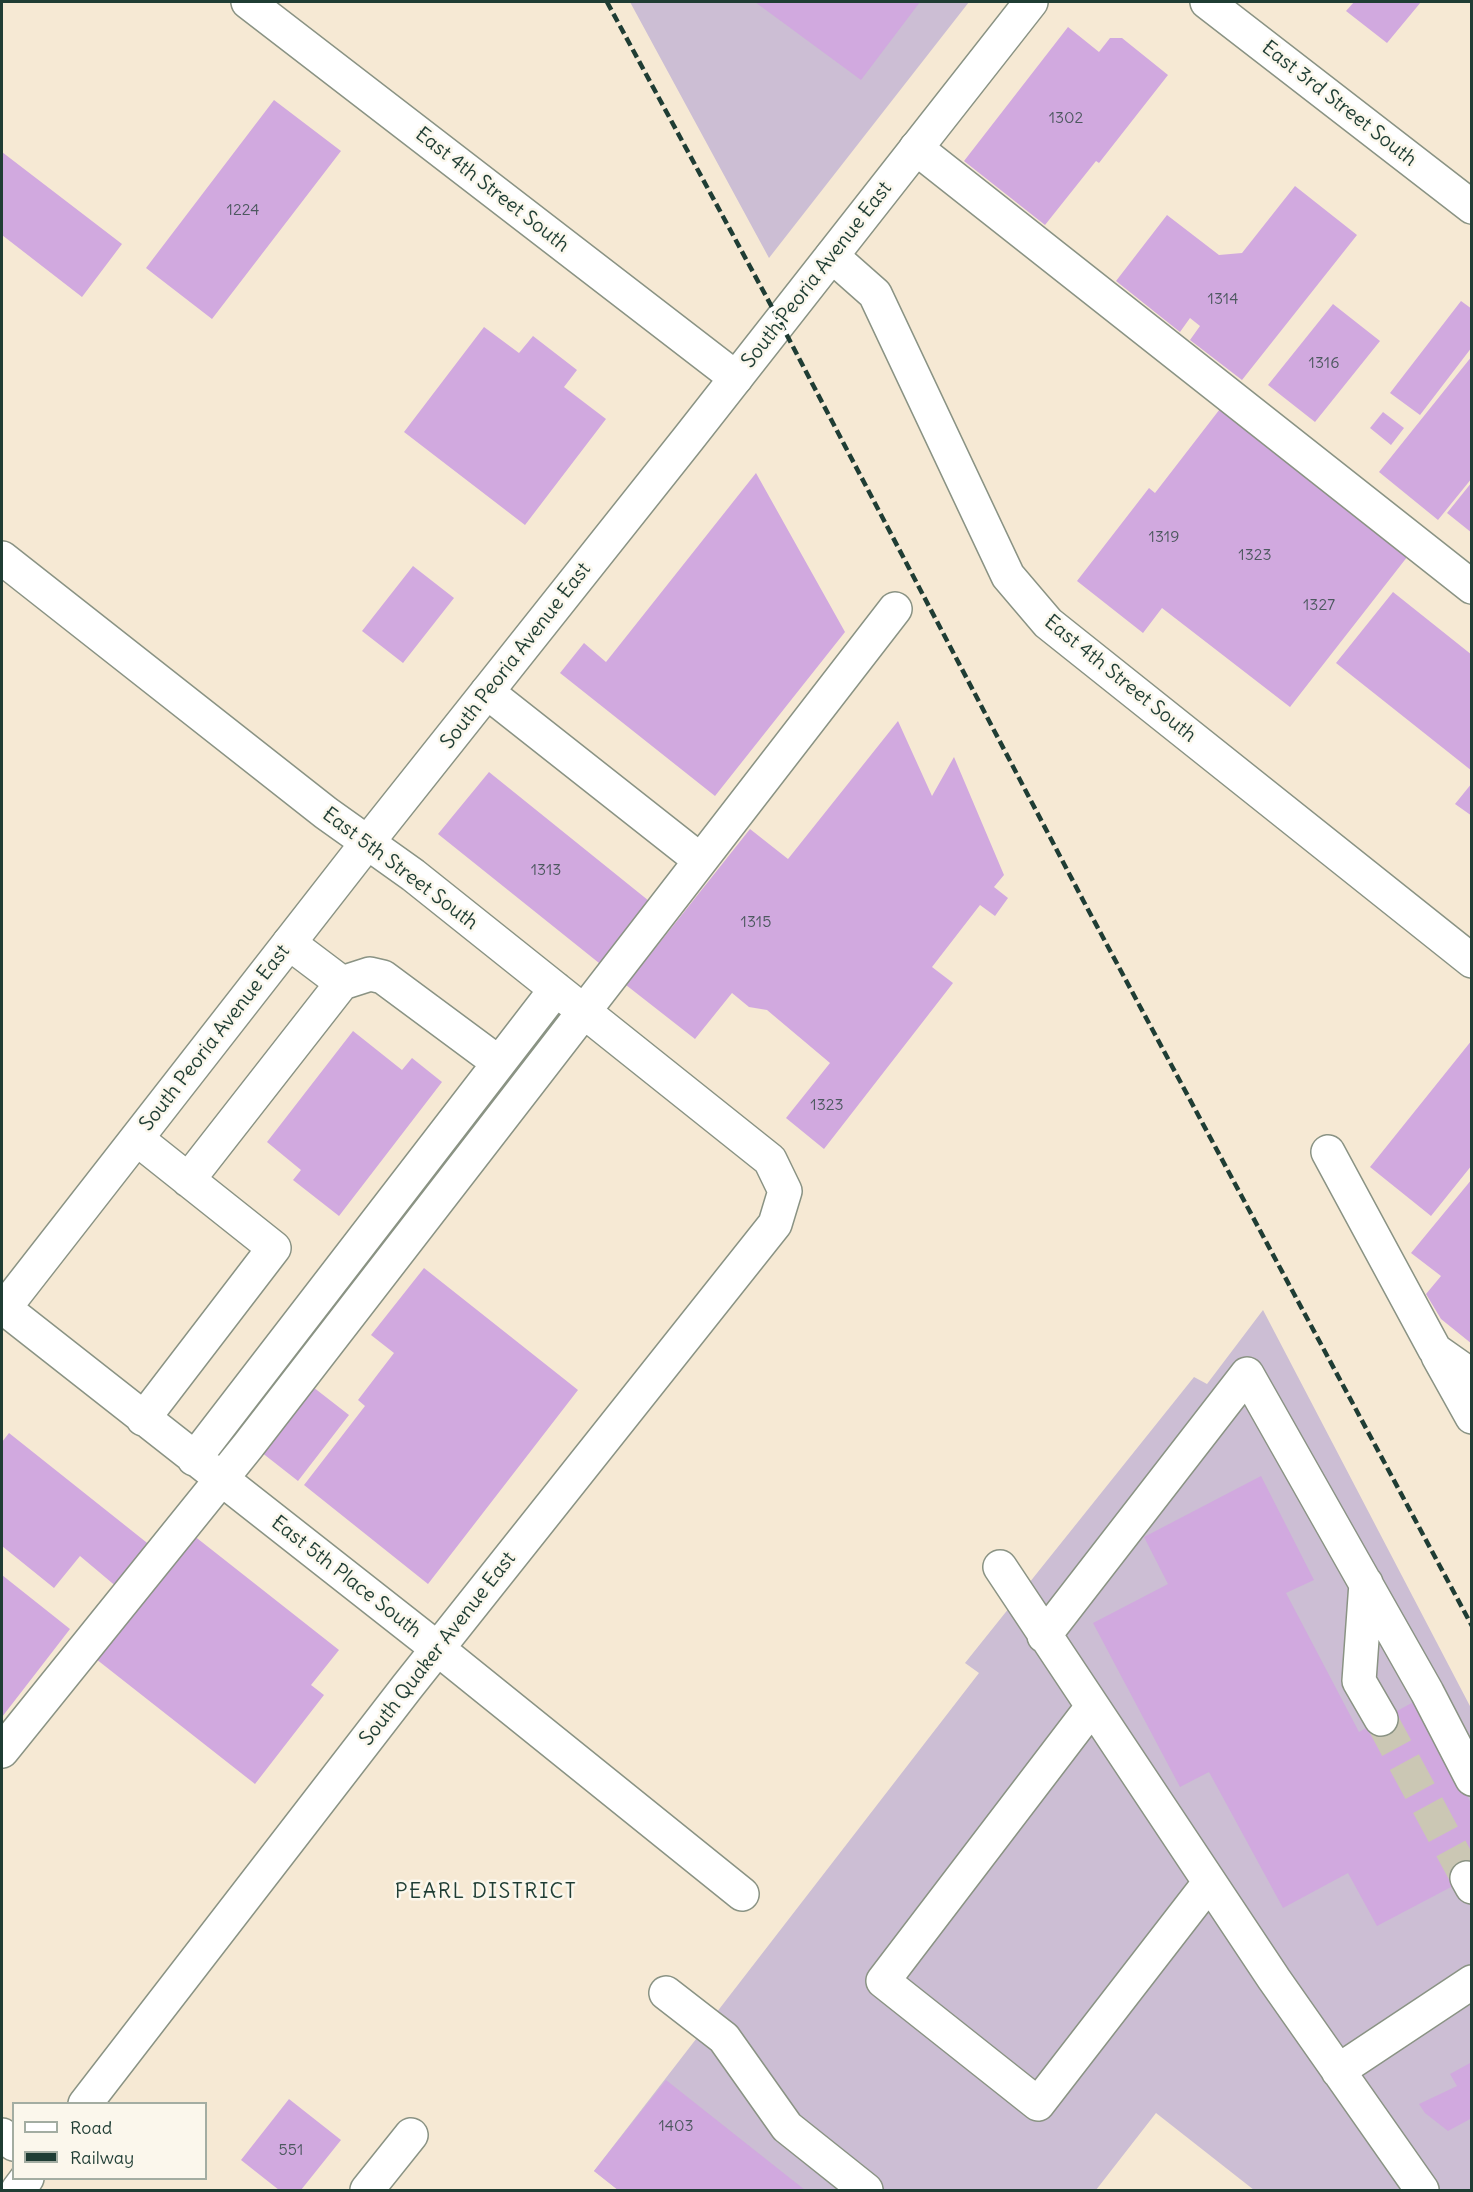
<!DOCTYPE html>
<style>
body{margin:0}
#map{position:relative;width:1473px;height:2192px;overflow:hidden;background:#f6e9d4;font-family:Delius,sans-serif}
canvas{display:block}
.frame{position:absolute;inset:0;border:3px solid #1f3d34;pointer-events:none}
.legend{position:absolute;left:12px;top:2102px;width:195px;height:78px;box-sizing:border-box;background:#fbf7ec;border:2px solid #a3ada2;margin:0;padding:8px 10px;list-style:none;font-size:18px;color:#1f3d34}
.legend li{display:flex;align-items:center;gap:12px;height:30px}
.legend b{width:30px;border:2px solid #a3ada2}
</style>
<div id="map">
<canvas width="1473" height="2192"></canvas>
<div class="frame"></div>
<ul class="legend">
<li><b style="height:8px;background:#fff"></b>Road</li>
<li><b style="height:8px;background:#1f3d34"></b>Railway</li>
</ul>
</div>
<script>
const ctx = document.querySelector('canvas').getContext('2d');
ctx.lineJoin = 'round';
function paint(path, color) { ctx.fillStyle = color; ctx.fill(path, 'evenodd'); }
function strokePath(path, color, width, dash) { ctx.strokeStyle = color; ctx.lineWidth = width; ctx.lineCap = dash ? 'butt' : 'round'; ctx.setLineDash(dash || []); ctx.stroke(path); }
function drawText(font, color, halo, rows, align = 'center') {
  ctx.font = font + ' Delius,sans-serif'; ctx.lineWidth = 5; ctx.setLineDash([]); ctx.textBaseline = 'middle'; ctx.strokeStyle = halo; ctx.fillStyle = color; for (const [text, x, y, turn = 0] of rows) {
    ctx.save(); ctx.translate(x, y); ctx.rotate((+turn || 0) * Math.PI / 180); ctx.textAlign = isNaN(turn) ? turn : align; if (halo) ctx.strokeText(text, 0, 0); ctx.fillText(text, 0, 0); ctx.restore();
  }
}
paint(new Path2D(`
 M630,2H969L769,258Z
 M1263,1310L1471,1708V2190H1254L1156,2113L1096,2190H618L594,2171L979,1673L965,1663L1194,1377L1207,1384Z`), '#ccbed4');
paint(new Path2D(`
 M755,2H920L861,80Z
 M1354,2H1421L1387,43L1346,11Z
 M1068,27L1099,52L1110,38H1122L1168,75L1099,163L1096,161L1045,225L964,161Z
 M274,100L341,151L212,319L146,268Z
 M2,152L122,244L82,297L2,235Z
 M1295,186L1357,235L1242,380L1190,340L1200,326L1190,318L1180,332L1116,281L1167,215L1219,255L1242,253Z
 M1461,301L1472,309V347L1420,415L1390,393Z
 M1333,304L1380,341L1315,422L1268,385Z
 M484,327L519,353L533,336L577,370L564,387L606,419L525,525L404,432Z
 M1472,356V478L1438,520L1379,472Z
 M1223,405L1411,552L1290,707L1162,608L1143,633L1077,581L1149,488L1155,493Z
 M1383,412L1404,428L1391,445L1370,428Z
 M756,473L845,632L715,796L560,673L584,643L606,662Z
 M1472,482V533L1447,513Z
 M413,566L454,598L403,663L362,631Z
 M1393,592L1472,655V771L1336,663Z
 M898,721L932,796L954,757L1004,875L994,887L1008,898L995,916L980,905L932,967L953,983L824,1149L786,1118L830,1063L767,1010L749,1007L732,993L695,1039L626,985L750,829L788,859Z
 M489,772L654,905L604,967L438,834Z
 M1472,783V816L1455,804Z
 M353,1031L402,1070L412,1058L442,1082L339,1216L293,1180L301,1170L267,1142Z
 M1472,1040V1165L1431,1216L1370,1167Z
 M1472,1179V1344L1441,1319L1426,1294L1441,1276L1411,1253Z
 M424,1268L578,1390L428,1584L304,1485L365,1406L358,1400L394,1353L371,1335Z
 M313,1387L349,1415L298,1481L261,1452Z
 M9,1433L151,1546L118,1588L80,1556L54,1588L2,1546V1442Z
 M1261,1476L1314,1580L1286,1593L1359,1732L1417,1700L1472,1805V1876L1377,1926L1348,1873L1283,1908L1209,1772L1180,1787L1093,1623L1168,1584L1144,1537Z
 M193,1535L339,1650L311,1685L324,1695L255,1784L96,1659Z
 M2,1575L70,1629L2,1717Z
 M1472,2062V2118L1448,2131L1425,2113L1419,2104L1457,2086L1450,2074Z
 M666,2080L805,2190H618L594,2171Z
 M289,2099L341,2140L301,2190H279L241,2160Z`), '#d1a9df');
strokePath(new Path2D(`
 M1381,1719L1467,1878`), '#cbc7b4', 33, [33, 16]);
const minor = new Path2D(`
 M248,2L736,378
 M1207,2L1472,207
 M916,148L1472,587
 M832,256L875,294L1008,576L1048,623L1472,961
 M2,558L326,813L413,875L770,1160L785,1191L775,1224L407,1687L85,2104
 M487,692L700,860
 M289,943L342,983
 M137,1139L274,1248L143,1419
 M1328,1152L1435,1350L1472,1376
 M188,1180L342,983L370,974L383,977L499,1063
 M4,1308L438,1649L742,1894
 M1438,1356L1472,1417
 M194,1459L556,989
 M1000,1567L1274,1979L1422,2190
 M1366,1583L1359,1681L1381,1719
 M1044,1636L1247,1374L1427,1692L1472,1779
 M1092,1707L883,1981L1038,2104L1209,1883
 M2,1751L248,1446L895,609
 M1467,1878L1472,1887
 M666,1993L724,2038L787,2127L866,2190
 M1338,2071L1472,1982
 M2,2135L14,2144
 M18,2190L27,2178
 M367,2190L411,2135`);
const major = new Path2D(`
 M2,1311L367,843L688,439L1031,2`);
strokePath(minor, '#8a9384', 36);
strokePath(major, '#8a9384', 36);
strokePath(minor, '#fff', 33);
strokePath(major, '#fff', 33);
strokePath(new Path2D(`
 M607,2L780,322L1084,902L1472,1626`), '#1f3d34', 4.5, [9, 4.5]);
drawText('16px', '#4c585f', null, [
 ["1302",1066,118],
 ["1224",243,210],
 ["1314",1223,299],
 ["1316",1324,363],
 ["1319",1164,537],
 ["1323",1255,555],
 ["1327",1319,605],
 ["1313",546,870],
 ["1315",756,922],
 ["1323",827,1105],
 ["1403",676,2126],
 ["551",291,2150]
]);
drawText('20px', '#1f3d34', '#fbf7ec', [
 ["East 3rd Street South",1339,104,38],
 ["East 4th Street South",492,190,38],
 ["South Peoria Avenue East",817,275,-52],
 ["South Peoria Avenue East",516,656,-52],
 ["East 4th Street South",1120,679,39],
 ["East 5th Street South",400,869,37],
 ["South Peoria Avenue East",215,1038,-52],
 ["East 5th Place South",346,1577,38],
 ["South Quaker Avenue East",438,1649,-52]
]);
ctx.letterSpacing = '1.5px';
drawText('21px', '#1f3d34', '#fbf7ec', [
 ["PEARL DISTRICT",486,1892]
]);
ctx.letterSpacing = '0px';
</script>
